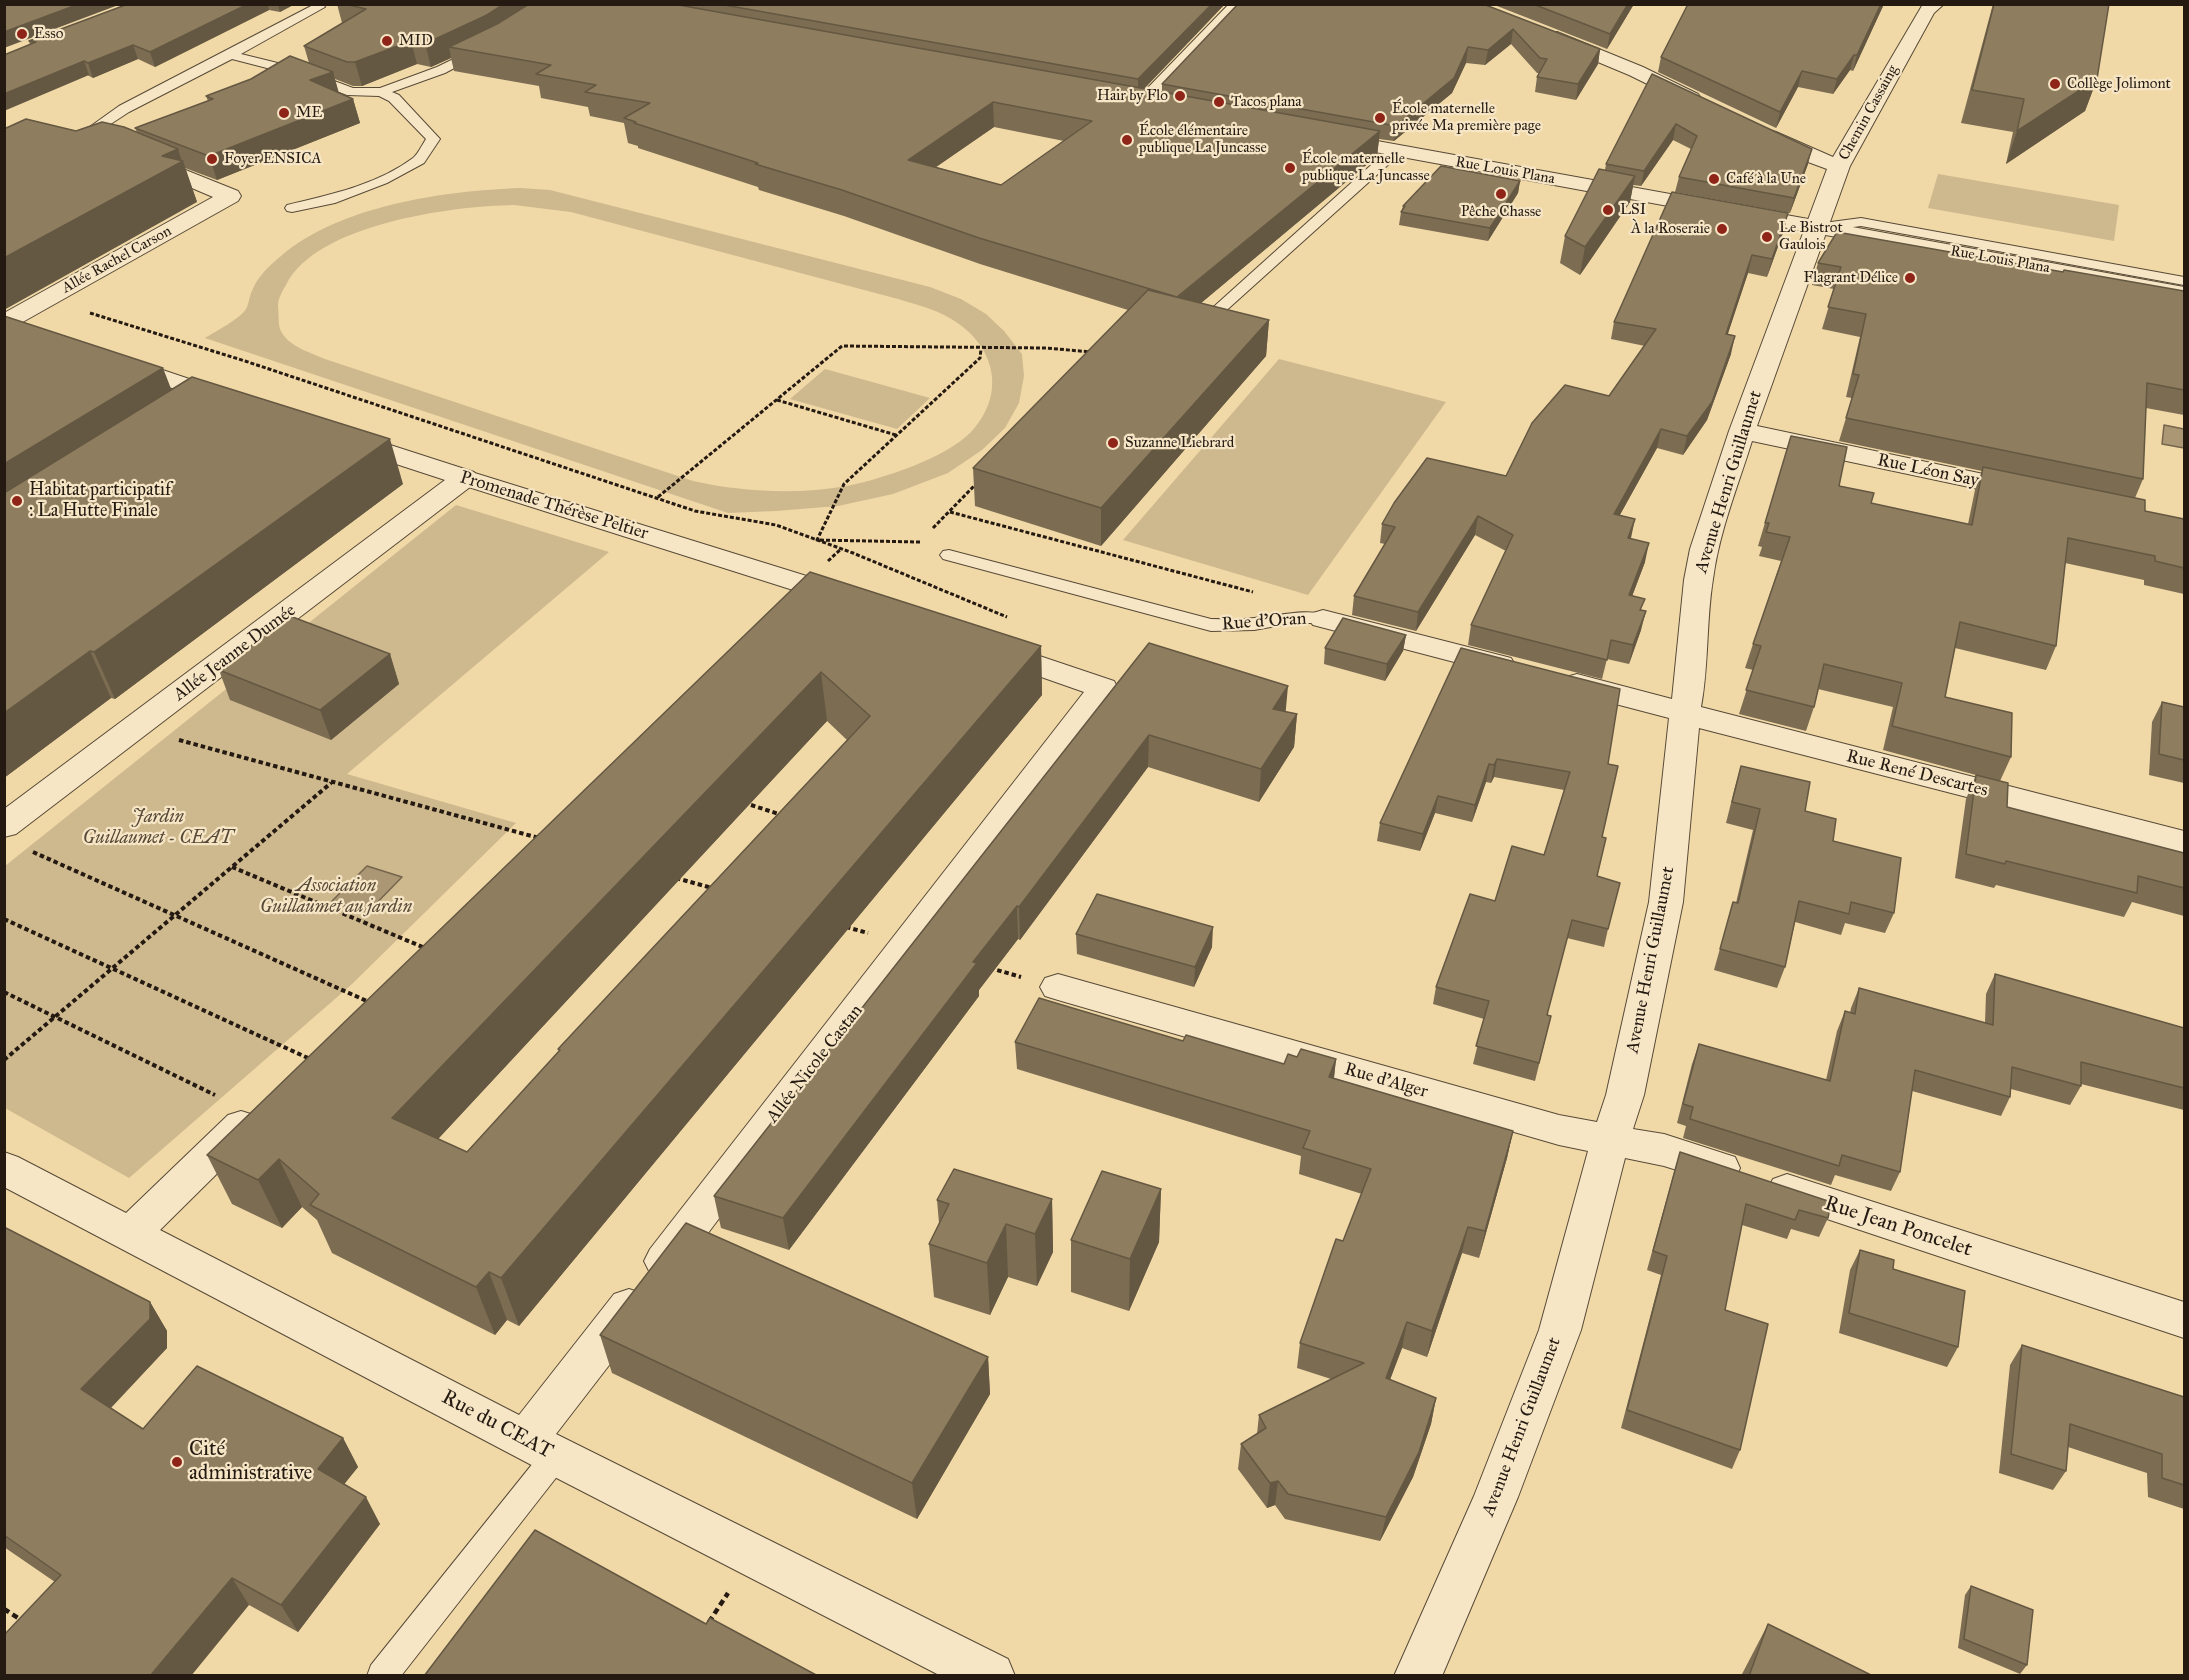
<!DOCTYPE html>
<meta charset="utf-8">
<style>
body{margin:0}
#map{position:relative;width:2189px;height:1680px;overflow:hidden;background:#f1d8a7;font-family:"IM FELL Great Primer",serif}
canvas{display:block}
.frame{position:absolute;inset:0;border:6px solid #241a12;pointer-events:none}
</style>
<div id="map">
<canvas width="2189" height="1680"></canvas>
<div class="frame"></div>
</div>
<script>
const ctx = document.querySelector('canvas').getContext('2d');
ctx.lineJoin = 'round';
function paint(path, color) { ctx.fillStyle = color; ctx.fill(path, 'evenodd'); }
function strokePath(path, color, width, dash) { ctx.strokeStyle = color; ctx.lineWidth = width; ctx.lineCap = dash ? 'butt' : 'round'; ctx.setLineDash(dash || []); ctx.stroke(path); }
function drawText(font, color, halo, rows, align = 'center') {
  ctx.font = font + ' "IM FELL Great Primer",serif'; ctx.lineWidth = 4.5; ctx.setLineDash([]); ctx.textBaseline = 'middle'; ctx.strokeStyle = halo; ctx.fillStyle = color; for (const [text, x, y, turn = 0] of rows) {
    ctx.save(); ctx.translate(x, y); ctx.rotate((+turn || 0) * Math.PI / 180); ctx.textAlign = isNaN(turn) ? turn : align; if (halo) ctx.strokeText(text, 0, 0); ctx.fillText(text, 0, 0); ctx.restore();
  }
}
paint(new Path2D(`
 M1938,174L2119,205L2114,241L1928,208Z
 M520,188L550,190L930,287L961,299L986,314L1004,331L1022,354L1024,376L1019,403L1005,428L982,450L948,473L893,494L838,506L776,511L728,513L205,338C215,332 241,318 246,309C249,304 249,297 252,291C257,277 269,266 281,256C341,205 444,191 520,188ZM514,205L571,212L898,299C913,304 928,307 942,314C991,337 1011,389 971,432C946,458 882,479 847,486C796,495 743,492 693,481L325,359C309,352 287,346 280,329C278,323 279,313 278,306C278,298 282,292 286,285C316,224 452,206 514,205Z
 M1279,359L1446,402L1308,595L1123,540Z
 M825,369L930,398L897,429L790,399Z
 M456,505L609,552L347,774L516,823L351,985L129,1178L5,1108V866Z`), '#ceb88e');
const water = new Path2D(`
 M2164,425L2184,429V448L2162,444Z
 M367,866L402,877L366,914L332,901Z`);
paint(water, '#ab9774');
strokePath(water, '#75654d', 1.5);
const service = new Path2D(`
 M315,4H323L325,7L241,54L302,69L353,88H380L437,67L474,49L478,48L484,52L445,73L392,92L399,95L440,139L424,163L387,183L335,203L292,212L287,211L285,208L287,205C329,195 377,185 413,158C418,154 422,145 426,139L389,101L379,96L347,95L294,75L232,59L129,112L103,129H93L91,126L119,106Z
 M1395,147L1400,148L1402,151L1400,154L1219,317H1209L1206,314L1209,311L1390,148Z
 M1861,218L2184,277V285L1861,226L1816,232L1809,228L1816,224Z
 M949,550L1211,619C1225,619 1240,620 1254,618C1280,616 1303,608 1330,615L1332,619L1330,623H1293L1254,630L1211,631L943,559L940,555L943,551Z
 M556,1443L566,1447L570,1456L566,1465L401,1676H367L371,1665L546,1447Z`);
const pedestrian = new Path2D(`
 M127,358L231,393L234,398L231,403L222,405L119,370L115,365L119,360Z
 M465,470L813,578L817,584L813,590L803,592L793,590L456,483L452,478L456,473Z`);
const minor = new Path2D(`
 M1229,4H1249L1149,109H1135L1132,105L1135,101Z
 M1923,4H1944L1934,13L1850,166L1757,426L2021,482L2031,484L2034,490L2031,496L2021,498L1752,441C1738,486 1719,532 1713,579C1706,621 1709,665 1701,707L2184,831V853L1699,728L1683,902L1644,1095L1633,1129L1664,1134L1735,1157L1740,1168L1735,1179L1721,1184L1664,1166L1625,1158L1581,1330L1518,1497L1442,1676H1394L1474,1496L1539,1330L1588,1151L1559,1145L1058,1000L1045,996L1040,987L1045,978L1058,974L1559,1115L1597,1122L1606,1095L1649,902L1669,718L1566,691L1562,684L1566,677L1577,674L1672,699L1684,580L1690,549L1729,431L1827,169L1808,162L1762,140L1759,136L1762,132L1769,130L1776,132L1833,157Z
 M1557,32L1643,67L1698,94L1701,98L1698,102H1684L1629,75L1550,42L1547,38L1550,34Z
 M148,155L238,191L241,196L238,201L12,328L4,330V313L213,197L140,166L137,161L140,156Z
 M350,432L474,472L478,478L474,484L16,834L4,837V809L445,480L341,446L337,440L341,434Z
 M1323,610L1511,658L1515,665L1511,672L1500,674L1313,625L1308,619L1313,613Z
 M998,642L1114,681L1118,688L678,1273L664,1278L650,1273L644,1261L650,1249L1084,692L987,658L983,651L987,644Z
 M241,1111L254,1115L260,1126L254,1137L160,1230L519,1415L614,1294L629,1289L644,1294L650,1307L644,1320L556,1434L1008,1659L1015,1676H941L541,1470L4,1187V1152L18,1157L126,1213L228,1115Z
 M1787,1174L2184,1302V1338L1773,1201L1767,1190L1773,1179Z`);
const tertiary = new Path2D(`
 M1333,133L2184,287V301L1326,143L1323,139L1326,135Z`);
strokePath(service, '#574a37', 2);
strokePath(pedestrian, '#574a37', 2);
strokePath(minor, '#574a37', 2);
strokePath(tertiary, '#574a37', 2);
strokePath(new Path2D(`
 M90,313L245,361L695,511L776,525L853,553L1007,617
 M777,400L896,435
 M658,497L842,346L1046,348L1091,352
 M950,512L1253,592
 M933,528L976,484
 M920,542L817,540L844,484L980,358L981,349
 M828,561L841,549`), '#241a12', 3, [4, 2]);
strokePath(new Path2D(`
 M179,740L539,838
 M751,805L782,815
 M33,852L369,1002
 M232,867L425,948
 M676,878L712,888
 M4,919L310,1059
 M846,927L868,933
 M990,968L1021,977
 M4,992L215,1095
 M4,1060L331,783`), '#241a12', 4, [4.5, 3]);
strokePath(new Path2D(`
 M4,1609L23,1621
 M709,1622L728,1593`), '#241a12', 4.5, [6, 4]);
paint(service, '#f6e6c6');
paint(pedestrian, '#f6e6c6');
paint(minor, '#f6e6c6');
paint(tertiary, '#f6e6c6');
paint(new Path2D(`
 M128,4H295L280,12L269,10L155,67L138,59L93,78L30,45L29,41Z
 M337,4H1225L1144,89L1162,92V84L1483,4L1600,49L1598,64L1576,100L1535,92L1537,77L1539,73H1537L1511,44L1485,65L1466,63L1452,93L1394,141L1379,139L1377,156L1201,303L1269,320L1266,356L1101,546L975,506L973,468L1128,310L980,264L844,216L759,190L758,187L638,148V146L628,143L624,123L590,116L588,107L541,98L539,86L454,71L451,58L431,67L417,64L362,86H353L335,79L339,93L353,99L360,123L217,180L185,168L197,202L137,132L135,128L208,101L206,96L309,63L304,46L342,23ZM994,127L1064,141L1001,185L936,167Z
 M1492,4H1634L1607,49Z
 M1688,4H1884L1853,71L1850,70L1833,94L1798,87L1776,128L1658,72L1661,57Z
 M1993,4H2109L2097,79L2085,111L2006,164L2013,132L1961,123Z
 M1652,74L1808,164L1790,213L1675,192L1679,177L1691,149L1673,140L1641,186L1633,185L1630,202L1580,275L1560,263L1565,236L1605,170L1606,164Z
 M1520,181L1518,193L1488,241L1399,225L1401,212L1402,210L1403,206Z
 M1788,213L1784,230L1767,277L1748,273L1727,335L1731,354L1707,420L1683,455L1657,448L1619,516L1631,539L1645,562L1632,596L1642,610L1641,630L1629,664L1607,659L1602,679L1468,645L1471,625L1506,551L1475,535L1416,631L1352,615L1354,596L1385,544L1380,543L1382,524L1506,476L1609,396L1645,346L1611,339L1614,322Z
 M1818,263L2063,272L2184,291V415L2146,408L2143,479L2135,498L2145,511L2184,519V594L2144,585V580L2065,563L2056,646L2046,670L1955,648L1945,697L2011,757L2000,781L2007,807L2184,853V916L2132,902L2124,917L1996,885L1994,888L1955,878L1966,799L1976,775L1883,750L1893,707L1818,689L1814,707L1806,731L1739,714L1753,670L1745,668L1753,644L1781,561L1759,556L1762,547L1758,546L1791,436L1839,486L1871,503L1968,524L1975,490L1982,471L1839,441L1852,398L1846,397L1860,337L1822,329L1834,289L1812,285Z
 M171,390L403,484L115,699L111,698L4,778Z
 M810,572L1041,646L1042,695L519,1326L507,1320L495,1335L332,1253L317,1220L302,1207L282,1228L232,1204L207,1155ZM827,721L847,740L558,1049L559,1052L467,1152L438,1139Z
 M1406,635L1403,651L1385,681L1324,664L1325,648Z
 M1149,643L1286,712L1297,714L1294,747L1259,802L1148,767L1020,940L1018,939L979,990V996L789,1250L721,1228L714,1196Z
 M1461,648L1608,764L1602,837L1597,876L1608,929L1604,947L1567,938L1547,1015L1551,1016L1535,1081L1473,1064L1484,1019L1433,1004L1436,987L1495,901L1544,855L1564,790L1494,777L1491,783L1486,782L1472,822L1435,813L1420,851L1377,841L1380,823Z
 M390,654L399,684L331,740L230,700L219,670Z
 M2162,702L2184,707V783L2149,775L2152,722Z
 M1741,766L1805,811L1833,841L1894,913L1885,933L1845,923L1841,935L1795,922L1785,967L1777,988L1714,970L1733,902L1736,903L1753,830L1726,823L1735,787Z
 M1076,934L1212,947L1194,987L1077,954Z
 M1995,974L2184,1028V1110L2081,1084V1086L2070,1105L2011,1089L2010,1097L2001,1116L1912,1091L1900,1172L1891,1191L1835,1175L1831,1185L1683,1138L1686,1126L1677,1123L1692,1064L1699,1044L1826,1080L1837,1031L1845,1011L1850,1013L1851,1008L1859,988L1985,1023L1986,994Z
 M1183,1041L1284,1064L1297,1057L1336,1059L1334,1078L1513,1131L1507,1158L1479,1258L1462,1253L1427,1357L1402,1348L1390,1380L1436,1398L1431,1424L1413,1477L1380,1541L1285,1519L1275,1505L1267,1508L1238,1469L1241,1444L1257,1434L1259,1415L1331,1379L1297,1368L1300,1343L1343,1241L1362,1194L1299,1174L1301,1156L1017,1069L1015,1042Z
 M1680,1152L1828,1218L1819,1237L1791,1229L1787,1239L1742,1225L1725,1310L1740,1450L1732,1469L1621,1428L1661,1275L1647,1270L1674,1172Z
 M1161,1189L1159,1242L1129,1311L1071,1292V1240Z
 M1052,1199L1053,1252L1037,1286L1008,1277L990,1315L934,1297L929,1244L939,1223L937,1200Z
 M4,1227L150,1302L167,1331V1348L111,1408L143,1429L343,1438L358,1467L344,1484L380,1524L298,1632L249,1605L55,1582L4,1547Z
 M1860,1250L1893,1269L1958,1347L1947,1367L1839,1333L1850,1270Z
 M600,1335L988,1357L990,1394L917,1519L612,1373Z
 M2022,1345L2184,1397V1509L2148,1497L2147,1473L2068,1447L2066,1471L2053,1490L1999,1473L2010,1365Z
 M1971,1586L2027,1665L2020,1674L1958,1648L1965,1595Z
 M1768,1624L1873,1676H1741Z`), '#7b6c52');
paint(new Path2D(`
 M79,4H121L4,48V32Z
 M248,4H268L269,10L155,67L150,52Z
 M278,4H295L280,12Z
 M504,4H547L449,47L451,58L431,67L425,43Z
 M1212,4H1225L1138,95V79Z
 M1628,4H1634L1607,49L1610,34Z
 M1881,4H1884L1853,71L1857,55Z
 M1513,29L1511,44L1485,65L1488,50Z
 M411,41L417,64L362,86L355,62Z
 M133,45L138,59L93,78L88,63Z
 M1468,47L1466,63L1452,93L1394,141L1396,126Z
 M1600,49L1598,64L1576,100L1578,84Z
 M1854,55L1850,70L1833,94L1837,79Z
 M84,61L89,75L4,111V94Z
 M1802,71L1798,87L1776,128L1780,112Z
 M333,72L339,95L310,80Z
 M2097,79L2085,111L2006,164L2017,131Z
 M353,99L360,123L217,180L209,156Z
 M993,102L994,127L910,185L908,160Z
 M1676,124L1673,140L1641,186L1644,171Z
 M1380,131L1377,156L1176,324L1177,298Z
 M178,149L182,162L183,161L197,202L4,310V258L162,156Z
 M1812,149L1808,164L1790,213L1794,198Z
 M1635,176L1630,202L1580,275L1585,247Z
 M1520,181L1518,193L1488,241L1490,228Z
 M1788,213L1784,230L1767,277L1772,259Z
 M1752,255L1748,273L1722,352L1726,334Z
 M1269,320L1266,356L1101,546V508Z
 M1735,336L1731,354L1707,420L1683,455L1687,436Z
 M163,368L180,412L4,522V464Z
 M1661,429L1657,448L1610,533L1614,514Z
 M390,439L403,484L115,699L94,652Z
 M1478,516L1475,535L1416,631L1418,612Z
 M1635,519L1631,538L1624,557L1628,538Z
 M1649,543L1645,562L1625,615L1629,595Z
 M1646,611L1641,630L1629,664L1633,645Z
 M1406,635L1403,651L1385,681L1387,664Z
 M1041,646L1042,695L519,1326L501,1278Z
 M90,651L111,698L4,778V713Z
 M390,654L399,684L331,740L320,710Z
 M821,672L827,721L412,1167L392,1118Z
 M1288,686L1285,719L1273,709Z
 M1297,714L1294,747L1259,802L1261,769Z
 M1149,735L1148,767L1020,940L1019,907Z
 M1497,759L1494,777L1491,783L1494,765Z
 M1489,764L1486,782L1472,822L1475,805Z
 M1438,796L1435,813L1420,851L1423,834Z
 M1017,906L1018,939L979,990V996L789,1250L783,1218L973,962Z
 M1213,927L1212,947L1194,987L1195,967Z
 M1336,1059L1333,1086L1329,1077Z
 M1513,1131L1507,1158L1479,1258L1485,1231Z
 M279,1159L302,1207L282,1228L258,1180Z
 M1161,1189L1159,1242L1129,1311L1130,1259Z
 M1052,1199L1053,1252L1037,1286L1035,1234Z
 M1006,1224L1008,1277L990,1315L987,1263Z
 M1468,1227L1462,1253L1427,1357L1432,1331Z
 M489,1272L507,1320L495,1335L476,1287Z
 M150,1302L167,1331V1348L101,1418L81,1389Z
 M1407,1322L1402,1348L1381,1403L1386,1378Z
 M988,1357L990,1394L917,1519L912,1483Z
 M1436,1398L1431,1424L1413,1477L1380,1541L1386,1517Z
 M343,1438L358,1467L334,1497L318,1469Z
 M1278,1481L1275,1505L1267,1508L1270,1483Z
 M366,1497L380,1524L298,1632L281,1605Z
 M232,1578L249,1605L191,1676H150Z`), '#645842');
const building = new Path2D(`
 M4,4H79L4,32Z
 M128,4H248L150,52L133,45L88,63L84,61L4,94V55L36,42L29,41Z
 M345,4H504L487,15L431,41L425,43L411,41L355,62H347L304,46L366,9Z
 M529,4H673L1380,131L1177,297L979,238L842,190L755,164L758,163L634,123L636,122L624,118L650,103L585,92L596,85L536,74L551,65L449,47L497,24ZM993,102L1092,121L1001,185L908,160Z
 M719,4H1212L1138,79Z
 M1238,4H1483L1600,49L1578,84L1537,77L1547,59L1540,58L1513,29L1488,50L1468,47L1454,78L1396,126L1162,84Z
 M1533,4H1628L1610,34Z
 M1688,4H1881L1857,55H1854L1837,79L1802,71L1780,112L1661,57Z
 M1994,4H2109L2097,79L2017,131L2024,99L1972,90Z
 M290,56L333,72L310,80L353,99L209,156L135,128L213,99L206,96L251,79Z
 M1652,74L1812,149L1794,198L1679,177L1697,136L1676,124L1644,171L1606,164Z
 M26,119L76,131L102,122L124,127L178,149L162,156L183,161L4,258V129Z
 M1441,166L1520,181L1490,228L1401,212L1405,206H1403Z
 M1599,169L1635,176L1585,247L1565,236Z
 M1672,192L1788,213L1772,259L1752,255L1726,334L1735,336L1712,402L1687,436L1661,429L1614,514L1635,519L1628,538L1649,543L1629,595L1645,599L1640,610L1646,611L1633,645L1611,640L1607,660L1471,625L1513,535L1478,516L1418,612L1354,596L1395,527L1382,524L1394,503L1427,458L1506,476L1532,423L1565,385L1609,396L1656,329L1614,322Z
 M1837,232L2063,272L2064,270L2184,291V390L2147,383L2143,479L1846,418L1859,375L1853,374L1866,314L1828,307L1841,267L1818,263Z
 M1148,290L1269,320L1101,508L973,468Z
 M4,316L163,368L4,464Z
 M192,377L390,439L94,652L90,651L4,713V493Z
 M1791,436L1847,447L1839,486L1874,493L1871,503L1972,525L1983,467L2145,500V511L2184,519V568L2155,561V556L2068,538L2056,646L1960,622L1945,697L2012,713L2011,757L1892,726L1902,683L1824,664L1814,707L1746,690L1761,646L1753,644L1790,537L1766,532L1769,523H1765Z
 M810,572L1041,646L501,1278L489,1272L476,1287L310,1205L319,1194L279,1159L258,1180L207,1155ZM821,672L870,716L558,1049L560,1050L467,1152L392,1118Z
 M290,616L390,654L320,710L219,670Z
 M1343,618L1406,635L1387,664L1325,648Z
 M1149,643L1288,686L1273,709L1297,714L1261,769L1149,735L1019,907L1017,906L973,962L977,963L783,1218L714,1196Z
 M1461,648L1620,689L1608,764L1618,766L1602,837L1606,838L1597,876L1620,883L1608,929L1572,920L1547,1015L1551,1016L1539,1063L1476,1046L1489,1001L1436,987L1470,894L1495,901L1512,846L1544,855L1570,772L1497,759L1494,765L1489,764L1475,805L1438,796L1423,834L1380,823Z
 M2162,702L2184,707V760L2159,754Z
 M1741,766L1810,782L1805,811L1836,819L1833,841L1901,858L1894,913L1851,902L1849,914L1799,901L1785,967L1720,949L1733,902L1738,903L1760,809L1732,802Z
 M1976,775L2008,783L2007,807L2184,853V888L2138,876L2137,893L2006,861L2005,864L1966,854Z
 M1097,894L1213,927L1195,967L1076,934Z
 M1995,974L2184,1028V1088L2081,1062V1086L2012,1067L2010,1097L1915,1070L1900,1172L1842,1155L1839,1166L1690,1119L1693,1107L1683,1104L1699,1044L1830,1081L1845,1011L1855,1014L1859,988L1993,1025Z
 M1039,998L1183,1041L1186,1035L1284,1064L1288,1054L1297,1057L1301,1049L1336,1059L1329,1077L1513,1131L1485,1231L1468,1227L1432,1331L1407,1322L1386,1378L1436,1398L1419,1452L1386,1517L1288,1494L1278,1481L1270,1483L1241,1444L1266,1428L1259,1415L1364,1363L1300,1343L1336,1239L1343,1241L1371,1169L1303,1148L1310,1131L1015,1042Z
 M1680,1152L1831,1202L1828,1218L1799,1210L1795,1220L1746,1204L1725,1310L1768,1324L1740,1450L1627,1410L1667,1256L1653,1251Z
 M954,1169L1052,1199L1035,1234L1006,1224L987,1263L929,1244L949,1204L937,1200Z
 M1102,1171L1161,1189L1130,1259L1071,1240Z
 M686,1223L988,1357L912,1483L600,1335Z
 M4,1227L150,1302V1319L81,1389L143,1429L197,1366L343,1438L318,1469L366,1497L281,1605L232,1578L150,1676H4V1635L61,1575L4,1535Z
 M1860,1250L1894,1260L1893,1269L1965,1291L1958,1347L1849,1313Z
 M2022,1345L2184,1397V1485L2162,1478V1454L2070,1424L2066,1471L2011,1454Z
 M535,1530L706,1624L710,1618L818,1676H424Z
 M1971,1586L2033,1610L2027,1665L1964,1639Z
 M1768,1624L1873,1676H1749Z`);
paint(building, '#8f7d5f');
strokePath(building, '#645842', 1.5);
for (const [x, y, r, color] of [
 [22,34,6,"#8f2418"],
 [387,41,6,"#8f2418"],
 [2055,84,6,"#8f2418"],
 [1180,96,6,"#8f2418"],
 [1219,102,6,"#8f2418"],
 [284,113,6,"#8f2418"],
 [1380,118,6,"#8f2418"],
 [1127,140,6,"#8f2418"],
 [212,159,6,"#8f2418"],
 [1290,168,6,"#8f2418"],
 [1714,179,6,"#8f2418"],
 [1501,194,6,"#8f2418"],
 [1608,210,6,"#8f2418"],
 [1722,229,6,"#8f2418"],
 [1767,237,6,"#8f2418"],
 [1910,278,6,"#8f2418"],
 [1113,443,6,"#8f2418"],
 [17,501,6,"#8f2418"],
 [177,1462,6,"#8f2418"]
]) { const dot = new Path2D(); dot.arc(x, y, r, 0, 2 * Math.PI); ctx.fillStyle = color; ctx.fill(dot); strokePath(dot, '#f6e6c6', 2); }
drawText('15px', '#241a12', '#f6e6c6', [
 ["Esso",34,34],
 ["MID",399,41],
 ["Collège Jolimont",2067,84],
 ["Hair by Flo",1168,96,"right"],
 ["Tacos plana",1231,102],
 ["École maternelle",1392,109],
 ["privée Ma première page",1392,126],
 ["ME",296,113],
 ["École élémentaire",1139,131],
 ["publique La Juncasse",1139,148],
 ["Foyer ENSICA",224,159],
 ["École maternelle",1302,159],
 ["publique La Juncasse",1302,176],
 ["Café à la Une",1726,179],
 ["LSI",1620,210],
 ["Pêche Chasse",1501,212,"center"],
 ["Le Bistrot",1779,228],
 ["Gaulois",1779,245],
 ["À la Roseraie",1710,229,"right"],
 ["Flagrant Délice",1898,278,"right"],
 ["Suzanne Liebrard",1125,443]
], 'left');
drawText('15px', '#241a12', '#f6e6c6', [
 ["Chemin Cassaing",1869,113,-61],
 ["Rue Louis Plana",1505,171,10],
 ["Allée Rachel Carson",117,260,-29],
 ["Rue Louis Plana",2000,260,10]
]);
drawText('18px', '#241a12', '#f6e6c6', [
 ["Rue Léon Say",1928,471,12],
 ["Avenue Henri Guillaumet",1729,482,-73],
 ["Promenade Thérèse Peltier",554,506,17],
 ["Rue d'Oran",1264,622,-4],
 ["Allée Jeanne Dumée",235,653,-37],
 ["Rue René Descartes",1917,774,14],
 ["Avenue Henri Guillaumet",1651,960,-79],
 ["Allée Nicole Castan",815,1064,-52],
 ["Rue d'Alger",1386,1081,16],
 ["Avenue Henri Guillaumet",1522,1427,-69]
]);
drawText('18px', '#241a12', '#f6e6c6', [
 ["Habitat participatif",29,491],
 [": La Hutte Finale",29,512]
], 'left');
drawText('italic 18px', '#574937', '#f6e6c6', [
 ["Jardin",158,818],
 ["Guillaumet - CEAT",158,839],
 ["Association",336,887],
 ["Guillaumet au jardin",336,908]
]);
drawText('21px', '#241a12', '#f6e6c6', [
 ["Rue Jean Poncelet",1898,1227,18],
 ["Rue du CEAT",497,1425,28]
]);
drawText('21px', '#241a12', '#f6e6c6', [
 ["Cité",189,1450],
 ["administrative",189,1474]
], 'left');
</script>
